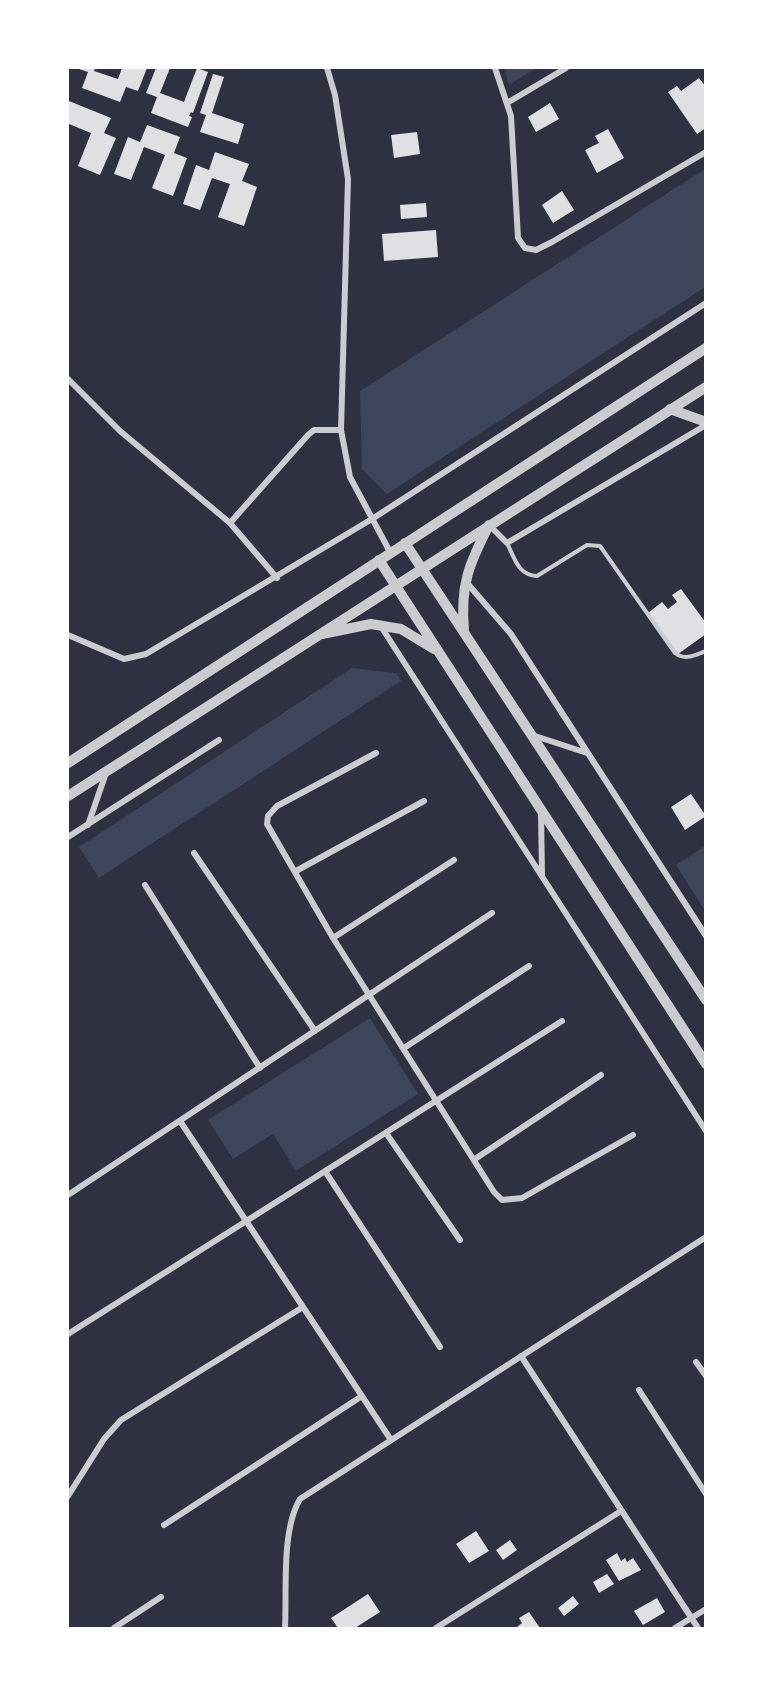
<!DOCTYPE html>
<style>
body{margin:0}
#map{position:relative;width:773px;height:1696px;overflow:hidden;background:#2d3142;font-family:Raleway,sans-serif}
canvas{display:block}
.frame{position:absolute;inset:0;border:69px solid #fff;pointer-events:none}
</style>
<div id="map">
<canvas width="773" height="1696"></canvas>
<div class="frame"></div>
</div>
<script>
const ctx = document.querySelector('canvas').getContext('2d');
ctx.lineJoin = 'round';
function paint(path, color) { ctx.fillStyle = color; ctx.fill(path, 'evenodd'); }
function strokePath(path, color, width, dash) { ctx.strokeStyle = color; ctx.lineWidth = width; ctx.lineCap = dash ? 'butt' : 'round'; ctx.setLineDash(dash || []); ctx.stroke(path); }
paint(new Path2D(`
 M504,68H536L509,85Z
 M705,169V287L387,494L362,469L360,391Z
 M352,668L396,673L401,681L99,878L79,847Z
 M705,846V911L676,865Z
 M370,1018L418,1094L296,1171L273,1134L233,1159L208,1120Z`), '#3c4559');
paint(new Path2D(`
 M76,68H95L94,71L118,79L122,68H147L138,91L126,87L120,102L82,88L88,72Z
 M156,68H170L160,93L184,102L197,68L208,72L193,113L191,112L189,116L192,117L188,127L151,113L157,97L146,93Z
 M213,74L224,77L212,113L244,124L238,144L200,132L206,115L200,113Z
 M699,78L706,87V128L697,134L668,92L677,86L681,91Z
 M69,101L111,118L104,133L116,138L100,175L78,166L91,133L69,124L68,128Z
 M550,103L559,119L536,132L528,117Z
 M147,125L180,137L174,153L187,158L173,196L152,188L165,155L144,147L131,180L114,174L128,137L140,142Z
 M608,129L624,158L597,173L585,150L599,143L595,136Z
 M417,132L420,154L394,158L391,135Z
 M215,152L249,164L242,181L257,187L244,226L218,217L230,184L212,178L200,210L183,204L196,165L209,170Z
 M562,191L574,210L553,223L542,205Z
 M426,203L427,217L401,219L400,205Z
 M436,230L438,257L384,261L382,234Z
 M681,589L706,623V634L678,654L648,613L662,602L668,609L677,602L672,595Z
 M691,794L706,816L685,830L671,807Z
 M476,1531L489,1551L469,1563L456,1544Z
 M510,1540L517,1550L503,1560L496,1550Z
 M617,1553L621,1561L625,1558L627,1562L633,1558L641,1570L619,1581L606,1560Z
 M607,1574L614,1584L599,1593L593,1582Z
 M368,1594L380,1612L355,1628H338L331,1618Z
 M573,1596L579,1604L564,1616L558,1608Z
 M657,1598L665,1612L643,1625L634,1611Z
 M529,1612L540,1628L517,1627L522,1623L519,1618Z`), '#e0e0e3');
strokePath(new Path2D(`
 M507,543C515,559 518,575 537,576L587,545L600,546L675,653C685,661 695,655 706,651`), '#caccd0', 4);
strokePath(new Path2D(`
 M327,68L335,95L348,179L341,430L350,477L390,552
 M495,68L511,116L518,238L525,248L536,250L552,242L706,152
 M507,103L566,68
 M68,379L120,431L230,523L277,578
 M230,523L308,435L314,430H341
 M489,525L507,543L706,425
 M467,583L511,634L706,936
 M380,625L706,1131
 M68,635L124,659L146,654L372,519L706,303
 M532,735L587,753
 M376,753L277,806L268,816L267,824L333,938L494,1192L502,1200L522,1198L633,1135
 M541,813L542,875
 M88,825L106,773
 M68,837L219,740
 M194,853L315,1031
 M296,871L424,801
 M145,885L260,1068
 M333,938L454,860
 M404,1048L529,966
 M180,1121L391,1440
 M386,1133L460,1240
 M475,1159L601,1075
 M325,1171L440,1347
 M68,1195L492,913
 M68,1334L562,1021
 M521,1356L698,1628
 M696,1362L706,1376
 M639,1390L706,1494
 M68,1496L104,1439L121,1420L303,1307
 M164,1525L362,1396
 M114,1628L161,1597
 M285,1628C287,1591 281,1531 300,1499L706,1237
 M436,1628L621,1511
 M675,1628L706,1609`), '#caccd0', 6);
strokePath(new Path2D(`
 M670,409L706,422
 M405,543L706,1000
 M379,560L706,1064
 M464,630C460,585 469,564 489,525
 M322,634L371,624L401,629L434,649
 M68,763L706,348
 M68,796L706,387`), '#caccd0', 10);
</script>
